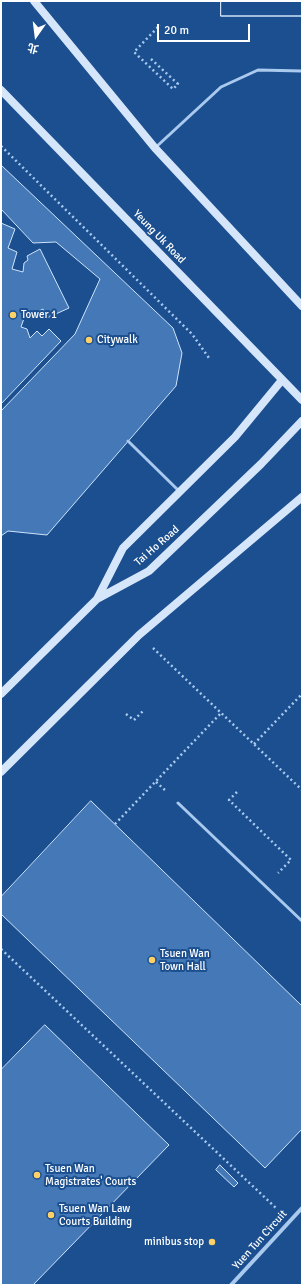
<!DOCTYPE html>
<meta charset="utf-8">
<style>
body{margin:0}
#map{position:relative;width:303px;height:1286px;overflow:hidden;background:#1b4f8f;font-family:Signika,"Noto Sans TC",sans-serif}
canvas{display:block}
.frame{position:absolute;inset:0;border:2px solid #fff;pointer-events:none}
.north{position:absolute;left:16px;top:16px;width:40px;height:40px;-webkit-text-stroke:3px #1b4f8f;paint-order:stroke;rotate:194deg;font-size:11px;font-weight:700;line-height:16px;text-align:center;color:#fff}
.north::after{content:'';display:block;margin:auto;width:14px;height:18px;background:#fff;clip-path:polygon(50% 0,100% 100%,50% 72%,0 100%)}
.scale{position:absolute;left:157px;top:24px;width:93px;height:18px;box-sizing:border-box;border:2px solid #fff;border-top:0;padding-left:5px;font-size:12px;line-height:14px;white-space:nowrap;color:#fff;-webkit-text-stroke:3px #1b4f8f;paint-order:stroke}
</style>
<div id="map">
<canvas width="303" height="1286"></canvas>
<div class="frame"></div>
<div class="north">北</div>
<div class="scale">20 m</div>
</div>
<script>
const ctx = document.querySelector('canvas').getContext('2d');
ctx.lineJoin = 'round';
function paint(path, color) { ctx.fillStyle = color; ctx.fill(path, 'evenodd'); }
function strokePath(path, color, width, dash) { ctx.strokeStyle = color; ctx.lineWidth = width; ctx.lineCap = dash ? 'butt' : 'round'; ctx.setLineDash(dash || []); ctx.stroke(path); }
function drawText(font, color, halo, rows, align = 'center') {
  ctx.font = font + ' Signika,sans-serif'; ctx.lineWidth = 4; ctx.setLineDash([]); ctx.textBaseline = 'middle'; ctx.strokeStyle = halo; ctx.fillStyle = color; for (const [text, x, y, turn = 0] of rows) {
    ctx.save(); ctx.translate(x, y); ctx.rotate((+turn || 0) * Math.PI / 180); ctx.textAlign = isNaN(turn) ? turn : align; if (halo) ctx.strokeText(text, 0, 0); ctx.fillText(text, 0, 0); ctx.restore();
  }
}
const building = new Path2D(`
 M221,1H302V16H221Z
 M221,1H302V16H221Z
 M1,165L173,328L182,353L176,386L47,535L8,531L1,536Z
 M1,209L33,243L56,242L100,279L75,334L1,411Z
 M1,223L15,229L8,248L17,252L12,269L23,272L24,263L28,260L27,256L40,249L69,308L47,318L43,309L35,313L27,310L21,327L27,329L30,338L37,331L42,336L49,329L61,341L1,404Z
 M91,801L302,1006V1129L265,1168L1,914V897Z
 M45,1025L169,1145L33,1285H1V1070Z
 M220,1165L238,1183L234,1187L216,1170Z`);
paint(building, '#4478b7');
strokePath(building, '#cfe3fa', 1);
strokePath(new Path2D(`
 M151,59L178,84L173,89L134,52L160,25
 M1,146L192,334L209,358
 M153,648L302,790
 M126,714L134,720L144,710
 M254,744L302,694
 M156,782L166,791
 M237,792L229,800L291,860L278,873
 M115,824L221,713
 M1,949L276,1208`), '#a9c9ee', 2.5, [2, 3]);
strokePath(new Path2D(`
 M155,148L221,87L258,70L302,71
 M128,441L179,491
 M178,803L302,921`), '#a9c9ee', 3);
strokePath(new Path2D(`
 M231,1285L302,1208`), '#a9c9ee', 4);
strokePath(new Path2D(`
 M34,1L155,148L302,306
 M1,90L302,400
 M97,599L123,548L235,437L282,380
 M1,694L97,599L149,571L261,464L302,421
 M1,772L139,635L302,497`), '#d6e6fa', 8);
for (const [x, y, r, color] of [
 [13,315,4,"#ffd166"],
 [89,340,4,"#ffd166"],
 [152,960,4,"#ffd166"],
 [37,1175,4,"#ffd166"],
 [51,1215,4,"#ffd166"],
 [212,1242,4,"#ffd166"]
]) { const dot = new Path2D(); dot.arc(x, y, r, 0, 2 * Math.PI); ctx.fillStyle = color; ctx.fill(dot); strokePath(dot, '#1b4f8f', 1.5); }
drawText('11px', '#fff', '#1b4f8f', [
 ["Yeung Uk Road",159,237,46],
 ["Tai Ho Road",157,546,-41],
 ["Yuen Tun Circuit",260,1240,-48]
]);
drawText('11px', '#fff', '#1b4f8f', [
 ["Tower 1",21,315],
 ["Citywalk",97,340],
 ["Tsuen Wan",160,954],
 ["Town Hall",160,967],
 ["Tsuen Wan",45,1169],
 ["Magistrates' Courts",45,1182],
 ["Tsuen Wan Law",59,1209],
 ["Courts Building",59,1222],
 ["minibus stop",204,1242,"right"]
], 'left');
</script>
